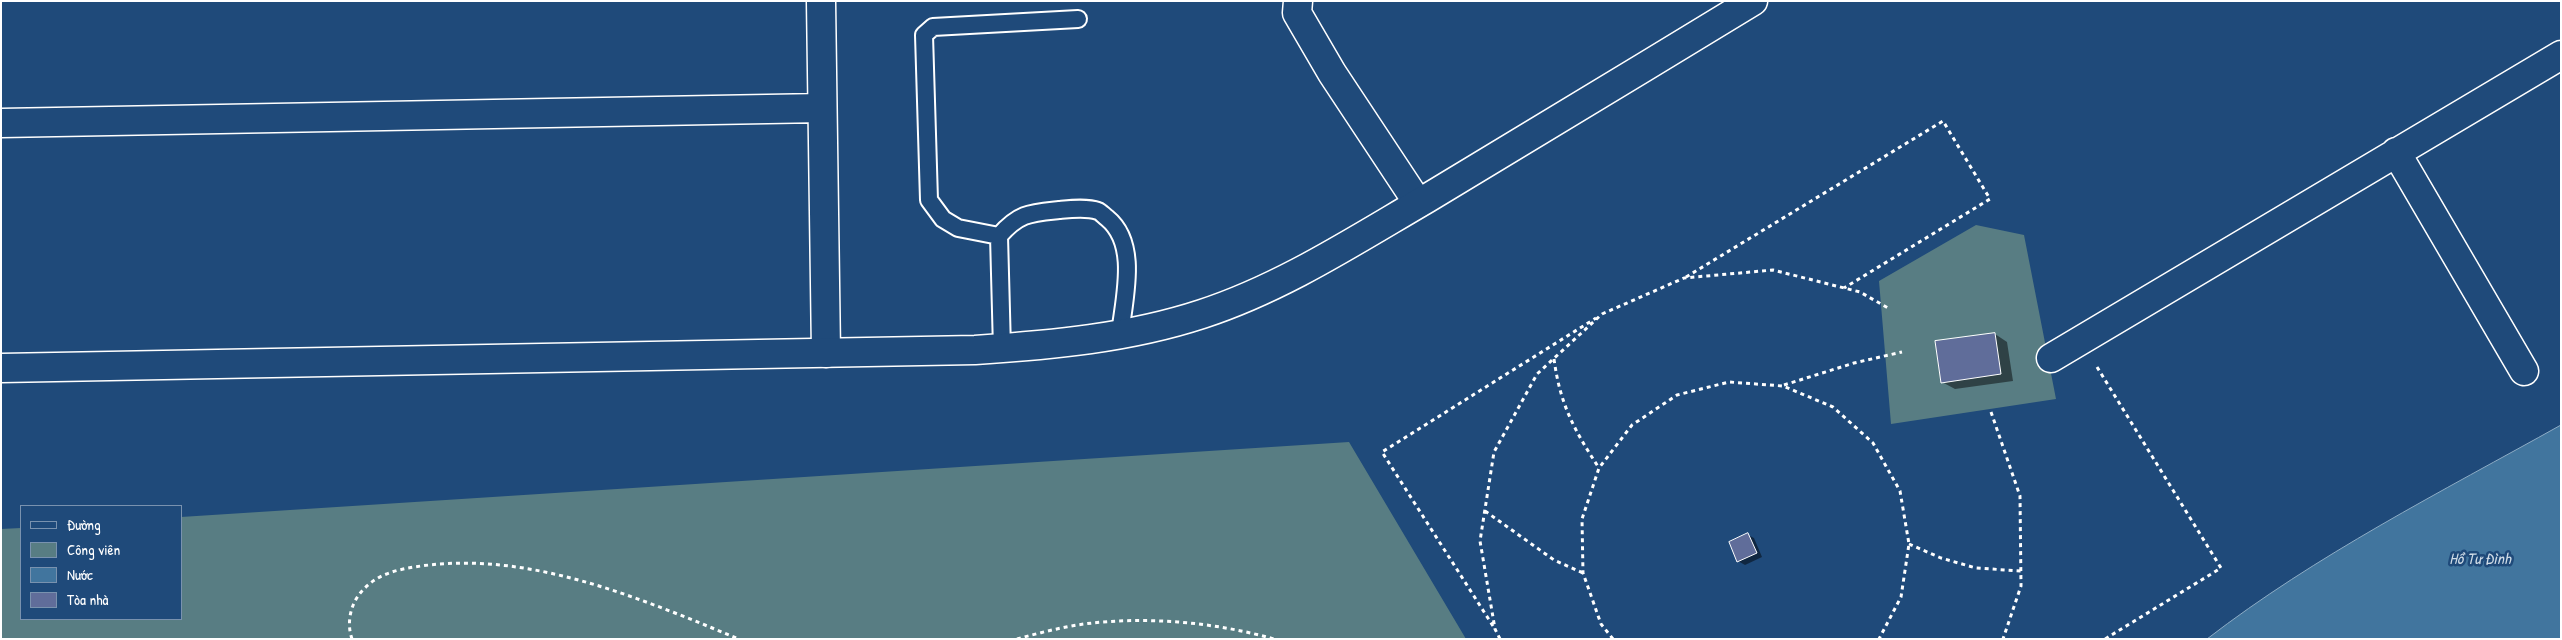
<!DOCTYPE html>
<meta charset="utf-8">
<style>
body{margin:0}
#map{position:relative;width:2562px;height:640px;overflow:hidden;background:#1f4a7a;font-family:"Patrick Hand",sans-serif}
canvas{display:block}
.frame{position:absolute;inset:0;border:2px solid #fff;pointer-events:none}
.legend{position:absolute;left:20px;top:505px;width:162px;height:115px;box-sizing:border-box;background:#1f4a7a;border:1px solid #7992af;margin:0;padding:6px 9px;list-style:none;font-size:15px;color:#fff}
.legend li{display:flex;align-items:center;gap:10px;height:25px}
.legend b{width:25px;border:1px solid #7992af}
</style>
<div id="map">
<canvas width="2562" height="640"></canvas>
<div class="frame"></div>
<ul class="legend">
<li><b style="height:6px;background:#1f4a7a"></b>Đường</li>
<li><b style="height:14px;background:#587d83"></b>Công viên</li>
<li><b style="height:14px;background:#41759e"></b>Nước</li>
<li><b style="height:14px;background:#606d9a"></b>Tòa nhà</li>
</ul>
</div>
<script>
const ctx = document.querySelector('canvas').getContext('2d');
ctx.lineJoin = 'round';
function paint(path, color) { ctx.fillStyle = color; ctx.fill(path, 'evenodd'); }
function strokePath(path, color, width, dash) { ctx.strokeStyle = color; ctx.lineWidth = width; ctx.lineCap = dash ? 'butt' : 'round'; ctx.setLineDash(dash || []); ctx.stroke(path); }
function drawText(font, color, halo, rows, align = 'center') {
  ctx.font = font + ' "Patrick Hand",sans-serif'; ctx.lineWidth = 5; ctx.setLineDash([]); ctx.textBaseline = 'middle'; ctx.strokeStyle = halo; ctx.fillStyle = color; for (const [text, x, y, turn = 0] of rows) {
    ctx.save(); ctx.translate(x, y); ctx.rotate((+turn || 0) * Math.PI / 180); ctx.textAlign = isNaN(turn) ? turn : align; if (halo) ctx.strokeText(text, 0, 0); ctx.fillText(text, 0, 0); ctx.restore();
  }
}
paint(new Path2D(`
 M1976,225L2024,235L2056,399L1891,424L1879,281Z
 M1349,442L1466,639H1V529L21,528V619H181V517Z`), '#587d83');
const water = new Path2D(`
 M2561,425V639H2207C2316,555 2441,492 2561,425Z`);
paint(water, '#41759e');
strokePath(water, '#8dacc5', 1);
paint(new Path2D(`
 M1995,334L2007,342L2013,381L1955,389L1942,382Z
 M1748,535L1754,538L1762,557L1745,565L1738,561Z`), '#0007');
const building = new Path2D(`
 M1995,333L2001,374L1941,383L1935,341Z
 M1748,533L1757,553L1737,562L1729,542Z`);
paint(building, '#606d9a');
strokePath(building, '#fff', 1);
const service = new Path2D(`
 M999,236L958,228L943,219L929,200L924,35L933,27L1078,19
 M1002,349L999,236C1019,213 1030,213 1059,210C1070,209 1087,207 1098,211C1101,212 1104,216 1107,218C1139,244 1124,298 1120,334`);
const minor = new Path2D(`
 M821,1L826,353
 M1298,1L1297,13L1332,73L1418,203
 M1,123L822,108
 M2396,152L2524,371
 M2051,358L2561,55`);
const tertiary = new Path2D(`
 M1,368L975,350C1052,345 1129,338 1202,314C1282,288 1354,241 1426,199C1535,134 1644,67 1753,1`);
strokePath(service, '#fff', 20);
strokePath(minor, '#fff', 31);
strokePath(tertiary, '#fff', 31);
strokePath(new Path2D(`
 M1686,277L1943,121L1990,199L1844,288
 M1554,359C1560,404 1574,430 1599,468
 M2097,367L2221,568L2105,639
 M1784,385L1854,363L1902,352
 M1991,412L2020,496L2021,586L2003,639
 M1485,511L1554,560L1583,573
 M1909,544L1941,558L1976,568L2021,571
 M1493,626L1382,452L1596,318
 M352,639C346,622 351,602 363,590C378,573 400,569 421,566C531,551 639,598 739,639
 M1017,639C1039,633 1062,627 1084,624C1146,616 1214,622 1274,639
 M1500,639L1495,629L1480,541L1494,452L1537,374L1602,314L1684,278L1773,270L1860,292L1888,308
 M1613,639L1601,624L1583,573L1582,519L1599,468L1632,425L1677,395L1729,382L1783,386L1833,407L1873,443L1900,491L1909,544L1901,597L1879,639`), '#fff', 3, [4, 4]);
strokePath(service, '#1f4a7a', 16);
strokePath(minor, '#1f4a7a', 28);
strokePath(tertiary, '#1f4a7a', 28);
drawText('italic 16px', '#d0dce7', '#1f4a7a', [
 ["Hồ Tư Đình",2480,560]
]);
</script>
